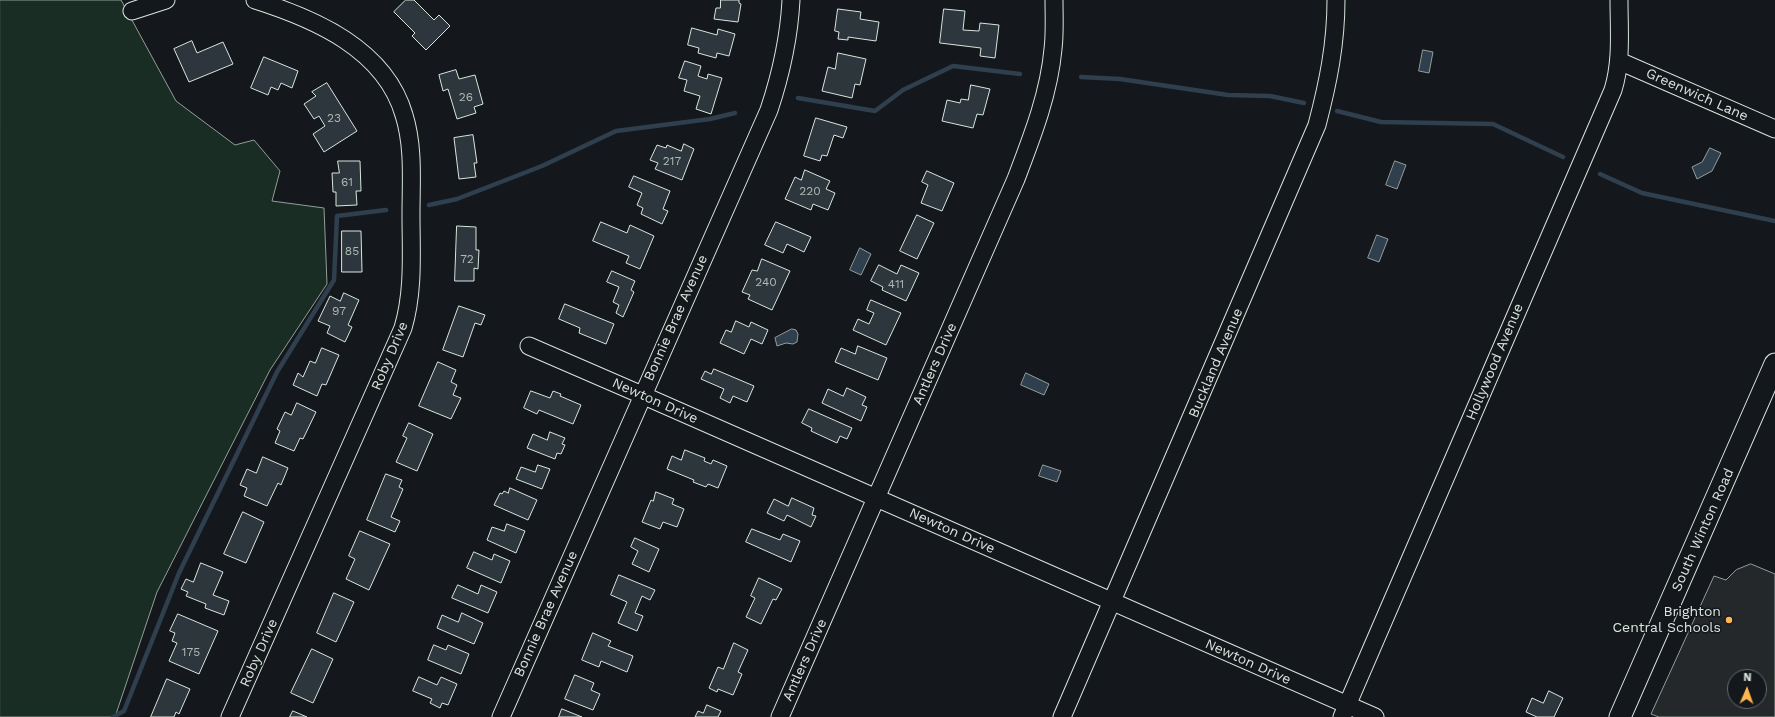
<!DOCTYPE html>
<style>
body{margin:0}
#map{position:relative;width:1775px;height:717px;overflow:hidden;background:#14181c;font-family:"Work Sans",sans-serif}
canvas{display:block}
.north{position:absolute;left:1727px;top:669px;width:40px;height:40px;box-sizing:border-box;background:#14181c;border:1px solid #626a69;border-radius:50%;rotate:2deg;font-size:11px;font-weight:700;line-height:16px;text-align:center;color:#d8e6dc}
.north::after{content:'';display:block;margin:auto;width:14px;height:18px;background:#ffb74d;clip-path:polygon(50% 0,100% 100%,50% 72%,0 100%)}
</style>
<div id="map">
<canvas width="1775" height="717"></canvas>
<div class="north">N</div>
</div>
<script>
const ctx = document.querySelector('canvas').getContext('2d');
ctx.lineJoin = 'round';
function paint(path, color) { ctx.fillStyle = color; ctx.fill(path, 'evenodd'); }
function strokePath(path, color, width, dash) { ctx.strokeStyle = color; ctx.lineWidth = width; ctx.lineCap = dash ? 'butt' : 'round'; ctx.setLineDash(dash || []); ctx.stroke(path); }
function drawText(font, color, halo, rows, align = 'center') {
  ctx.font = font + ' "Work Sans",sans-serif'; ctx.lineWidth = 3; ctx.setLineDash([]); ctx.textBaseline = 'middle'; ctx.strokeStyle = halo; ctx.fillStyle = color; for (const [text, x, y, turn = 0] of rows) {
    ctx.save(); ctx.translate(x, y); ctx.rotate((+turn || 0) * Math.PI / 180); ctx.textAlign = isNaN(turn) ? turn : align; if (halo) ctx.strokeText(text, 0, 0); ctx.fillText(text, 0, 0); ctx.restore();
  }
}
const green = new Path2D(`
 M0,0H121L176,101L235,145L254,140L280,171L272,201L324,208L327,284L270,370L157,592L115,717H0Z`);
paint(green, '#1a2d24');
strokePath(green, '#939e99', 1);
const parking = new Path2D(`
 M1751,564L1775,574V717H1659L1651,714L1714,576L1726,580L1736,570ZM1735,677H1759V701H1735Z`);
paint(parking, '#24282b');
strokePath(parking, '#939e99', 1);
const water = new Path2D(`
 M1423,50L1433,52L1429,73L1419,71Z
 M1710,148L1721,153L1712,171L1697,179L1692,167L1702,162Z
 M1395,161L1406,165L1397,189L1386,185Z
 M1377,235L1388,239L1379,262L1368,258Z
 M860,248L871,254L861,275L850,270Z
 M792,329L796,330L798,334L797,342L793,344L786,343L777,346L775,338Z
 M1026,373L1049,384L1044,395L1021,385Z
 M1043,465L1061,471L1057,482L1039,476Z`);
paint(water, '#2f3f4d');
strokePath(water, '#939e99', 1);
strokePath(new Path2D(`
 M1081,77L1120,79L1228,95L1270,96L1304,103
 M798,98L875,111L903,90L953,66L1020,74
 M1337,111L1381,122L1493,124L1563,157
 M1600,174L1642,193L1775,221
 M429,205L457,199L542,166L616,131L710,119L735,113
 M113,717L124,711L179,573L277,372L334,280L337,216L386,210`), '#2f3f4d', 4.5);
const building = new Path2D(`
 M406,0H414L434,20L439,15L450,26L426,50L412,36L415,33L394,12Z
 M721,0H739V3L741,4L738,22L714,19L716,8H720Z
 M838,9L861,12L860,19L879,22L876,41L848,37V40L838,39L839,32L835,31Z
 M944,9L965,11L963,30L979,31L980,23L999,25L995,58L980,56L981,48L940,43Z
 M692,28L717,35L718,29L735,34L729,56L717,53L716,58L698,53L699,48L688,45Z
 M192,41L197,53L223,42L233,64L189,82L174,49Z
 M838,53L866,59L860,85L855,84L852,98L822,91L828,67L835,69Z
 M264,57L298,71L292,88L281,83L278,90L271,87L268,95L251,88Z
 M685,61L701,66L698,76L707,79L708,74L722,78L711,114L696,109L700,96L684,91L687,80L679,78Z
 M456,70L459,79L475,75L483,104L474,107L476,113L457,119L448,89L443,91L439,75Z
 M327,83L357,131L324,152L313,134L325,126L319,116L314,119L304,104L316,96L312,92Z
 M971,85L990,89L983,115L977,114L973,128L942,121L947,100L960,103L961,99L968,100Z
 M816,118L847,127L843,138L834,135L827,156L822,155L820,161L804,156Z
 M473,135L477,163H474L476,177L459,179L454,138Z
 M684,144L694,149L682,180L655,169L658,163L650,160L657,145L666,148L667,145L681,151Z
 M338,161H360L361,191H356L357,205L336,206V192H333L332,173H339Z
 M805,170L830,181L826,189L835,193L828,210L813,204L811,210L785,199L795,177L801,180Z
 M927,171L954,183L942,211L921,203L928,185L922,182Z
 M634,176L670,191L663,209L668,211L662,224L641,214L643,208L637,205L642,193L629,187Z
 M917,215L934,223L917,259L900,251Z
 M601,222L627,233L630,225L654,236L640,269L626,263L629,256L593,241Z
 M776,222L811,237L804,252L787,244L783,253L765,245Z
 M457,226L476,227V250H479L478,269L474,268V281H455Z
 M342,231H361L362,272H342Z
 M762,259L790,271L772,310L748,299L750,295L742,292L752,270L757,271Z
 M879,265L897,274L901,265L919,273L906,301L882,290L883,287L871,281Z
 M612,271L635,281L631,290L634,292L623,317L616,313L619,305L613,302L619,287L607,282Z
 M344,293L359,300L348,325L352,327L345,342L327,333L330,326L318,321L330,296L340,301Z
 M871,300L901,313L886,345L853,330L858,319L869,324L874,313L867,310Z
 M565,304L614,324L606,344L579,333L580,328L559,319Z
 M459,306L485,315L481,325L475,323L463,357L443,350Z
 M736,321L749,327L751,322L768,330L762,344L751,339L744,354L720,343L726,330L731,332Z
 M858,346L887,358L878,380L835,362L841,348L855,354Z
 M322,348L339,355L326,385L322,384L317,396L293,385L298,373L303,377L310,361L315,363Z
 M438,362L456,370L451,382L457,385L453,395L461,398L451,419L419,406Z
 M714,369L754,386L747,402L733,396L730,403L720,398L724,389L701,379L705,371L711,374Z
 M847,388L866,397L862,405L867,407L861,421L822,403L828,389L843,396Z
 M531,391L550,398L553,391L561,394L560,396L581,405L573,424L539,410L537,414L524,408Z
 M297,403L316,412L303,439L300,438L294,451L275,443L280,431L277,429L285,412L291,415Z
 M809,409L852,428L847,439L840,436L837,443L811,431L812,428L802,423Z
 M409,423L433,434L417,471L396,462L407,438L403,436Z
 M550,432L565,438L562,444L565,445L561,454L557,453L555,459L527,448L533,434L547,440Z
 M685,450L705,458L704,461L711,464L713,460L727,466L718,488L708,484L706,487L693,482L694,480L667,469L672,456L681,460Z
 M263,457L288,468L281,485L278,483L267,506L244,496L247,488L240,485L247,469L256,473Z
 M538,465L550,469L542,489L516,479L521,467L535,472Z
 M386,474L402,480L399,487L403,489L391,517L400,521L395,532L367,520Z
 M510,488L537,500L528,520L494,505L500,493L502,494L504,491L508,493Z
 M656,492L674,499L672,504L684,509L677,527L663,522L660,529L642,522L651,500L653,501Z
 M792,498L814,508L812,515L816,516L811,527L787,515L784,521L767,513L774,499L788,506Z
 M243,512L264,522L246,563L224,554Z
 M507,524L525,531L516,553L487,540L492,527L504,531Z
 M752,529L780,540L783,534L800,541L791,562L746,542Z
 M360,531L390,544L369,590L346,579L355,559L349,556Z
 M635,538L659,549L649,572L632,564L638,551L631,547Z
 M474,552L492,560L494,554L510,561L501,583L467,568Z
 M201,563L223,572L213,595L229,601L224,615L205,608L206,604L186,596L188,592L181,589L186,579L193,582Z
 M619,575L655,590L650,600L642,596L635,613L643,616L637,631L618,623L627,602L611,595Z
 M759,578L782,589L776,600L773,599L761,624L746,617L755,598L751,596Z
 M458,585L478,594L481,585L497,592L488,613L452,598Z
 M334,593L354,602L336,642L317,633Z
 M462,613L483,623L474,644L437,628L442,615L458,622Z
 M178,614L218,631L199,674L169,661L177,643L172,641L175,633L170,631Z
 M593,633L611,641L608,646L633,656L627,672L601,661L599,667L582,660Z
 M734,643L748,650L738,672L742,674L733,695L718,689L717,692L709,688L718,667L723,669Z
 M434,645L446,650L448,645L469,654L461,674L428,660Z
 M312,649L333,659L313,703L291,693Z
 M575,675L594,683L591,690L600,694L593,710L565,699Z
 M419,677L437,685L441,677L457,684L448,705L442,703L440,708L430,703L432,699L413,691Z
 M167,679L190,689L179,714L176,712L174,717H151Z
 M1549,691L1563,698L1554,717H1537L1526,712L1532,698L1543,703Z
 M707,705L721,711L718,717H695L698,711L703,713Z
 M562,709L582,717H559Z
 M293,711L307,717H290Z`);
paint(building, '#2c363c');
strokePath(building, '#d8e6dc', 1);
const minor = new Path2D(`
 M132,11L166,0
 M1619,61L1775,129
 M529,346L642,395L1375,717
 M230,717L403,328C414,291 411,252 411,214C411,181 414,147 404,115C385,49 315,19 255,0
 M501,717L769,110C781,74 789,38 791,0
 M780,717L1016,179C1032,137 1049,94 1053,49C1055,33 1054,16 1054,0
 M1062,717L1317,125C1328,83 1336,44 1336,0
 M1342,717L1613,90C1622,61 1619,30 1619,0`);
const major = new Path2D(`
 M1620,717L1775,364`);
strokePath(minor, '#d8e6dc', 19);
strokePath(major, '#d8e6dc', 23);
strokePath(minor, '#14181c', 17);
strokePath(major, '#14181c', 21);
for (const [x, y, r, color] of [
 [1729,620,4,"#ffb74d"]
]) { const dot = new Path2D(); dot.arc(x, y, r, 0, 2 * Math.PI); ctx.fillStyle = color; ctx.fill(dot); strokePath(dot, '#14181c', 1.5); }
drawText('12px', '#adbab4', null, [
 ["26",466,97],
 ["23",334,118],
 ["217",672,161],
 ["61",347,182],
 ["220",810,191],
 ["85",352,251],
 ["72",467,259],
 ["240",766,282],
 ["411",896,284],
 ["97",339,311],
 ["175",191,652]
]);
drawText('14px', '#d8e6dc', '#14181c', [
 ["Greenwich Lane",1697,95,24],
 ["Bonnie Brae Avenue",676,318,-66],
 ["Roby Drive",390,356,-67],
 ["Hollywood Avenue",1495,362,-67],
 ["Buckland Avenue",1216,363,-67],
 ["Antlers Drive",935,364,-66],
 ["Newton Drive",655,401,24],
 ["South Winton Road",1703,530,-66],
 ["Newton Drive",952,531,24],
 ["Bonnie Brae Avenue",546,614,-66],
 ["Roby Drive",259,653,-66],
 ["Antlers Drive",805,660,-66],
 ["Newton Drive",1248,662,24]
]);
drawText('14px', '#d8e6dc', '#14181c', [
 ["Brighton",1721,612],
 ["Central Schools",1721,628]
], 'right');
</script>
